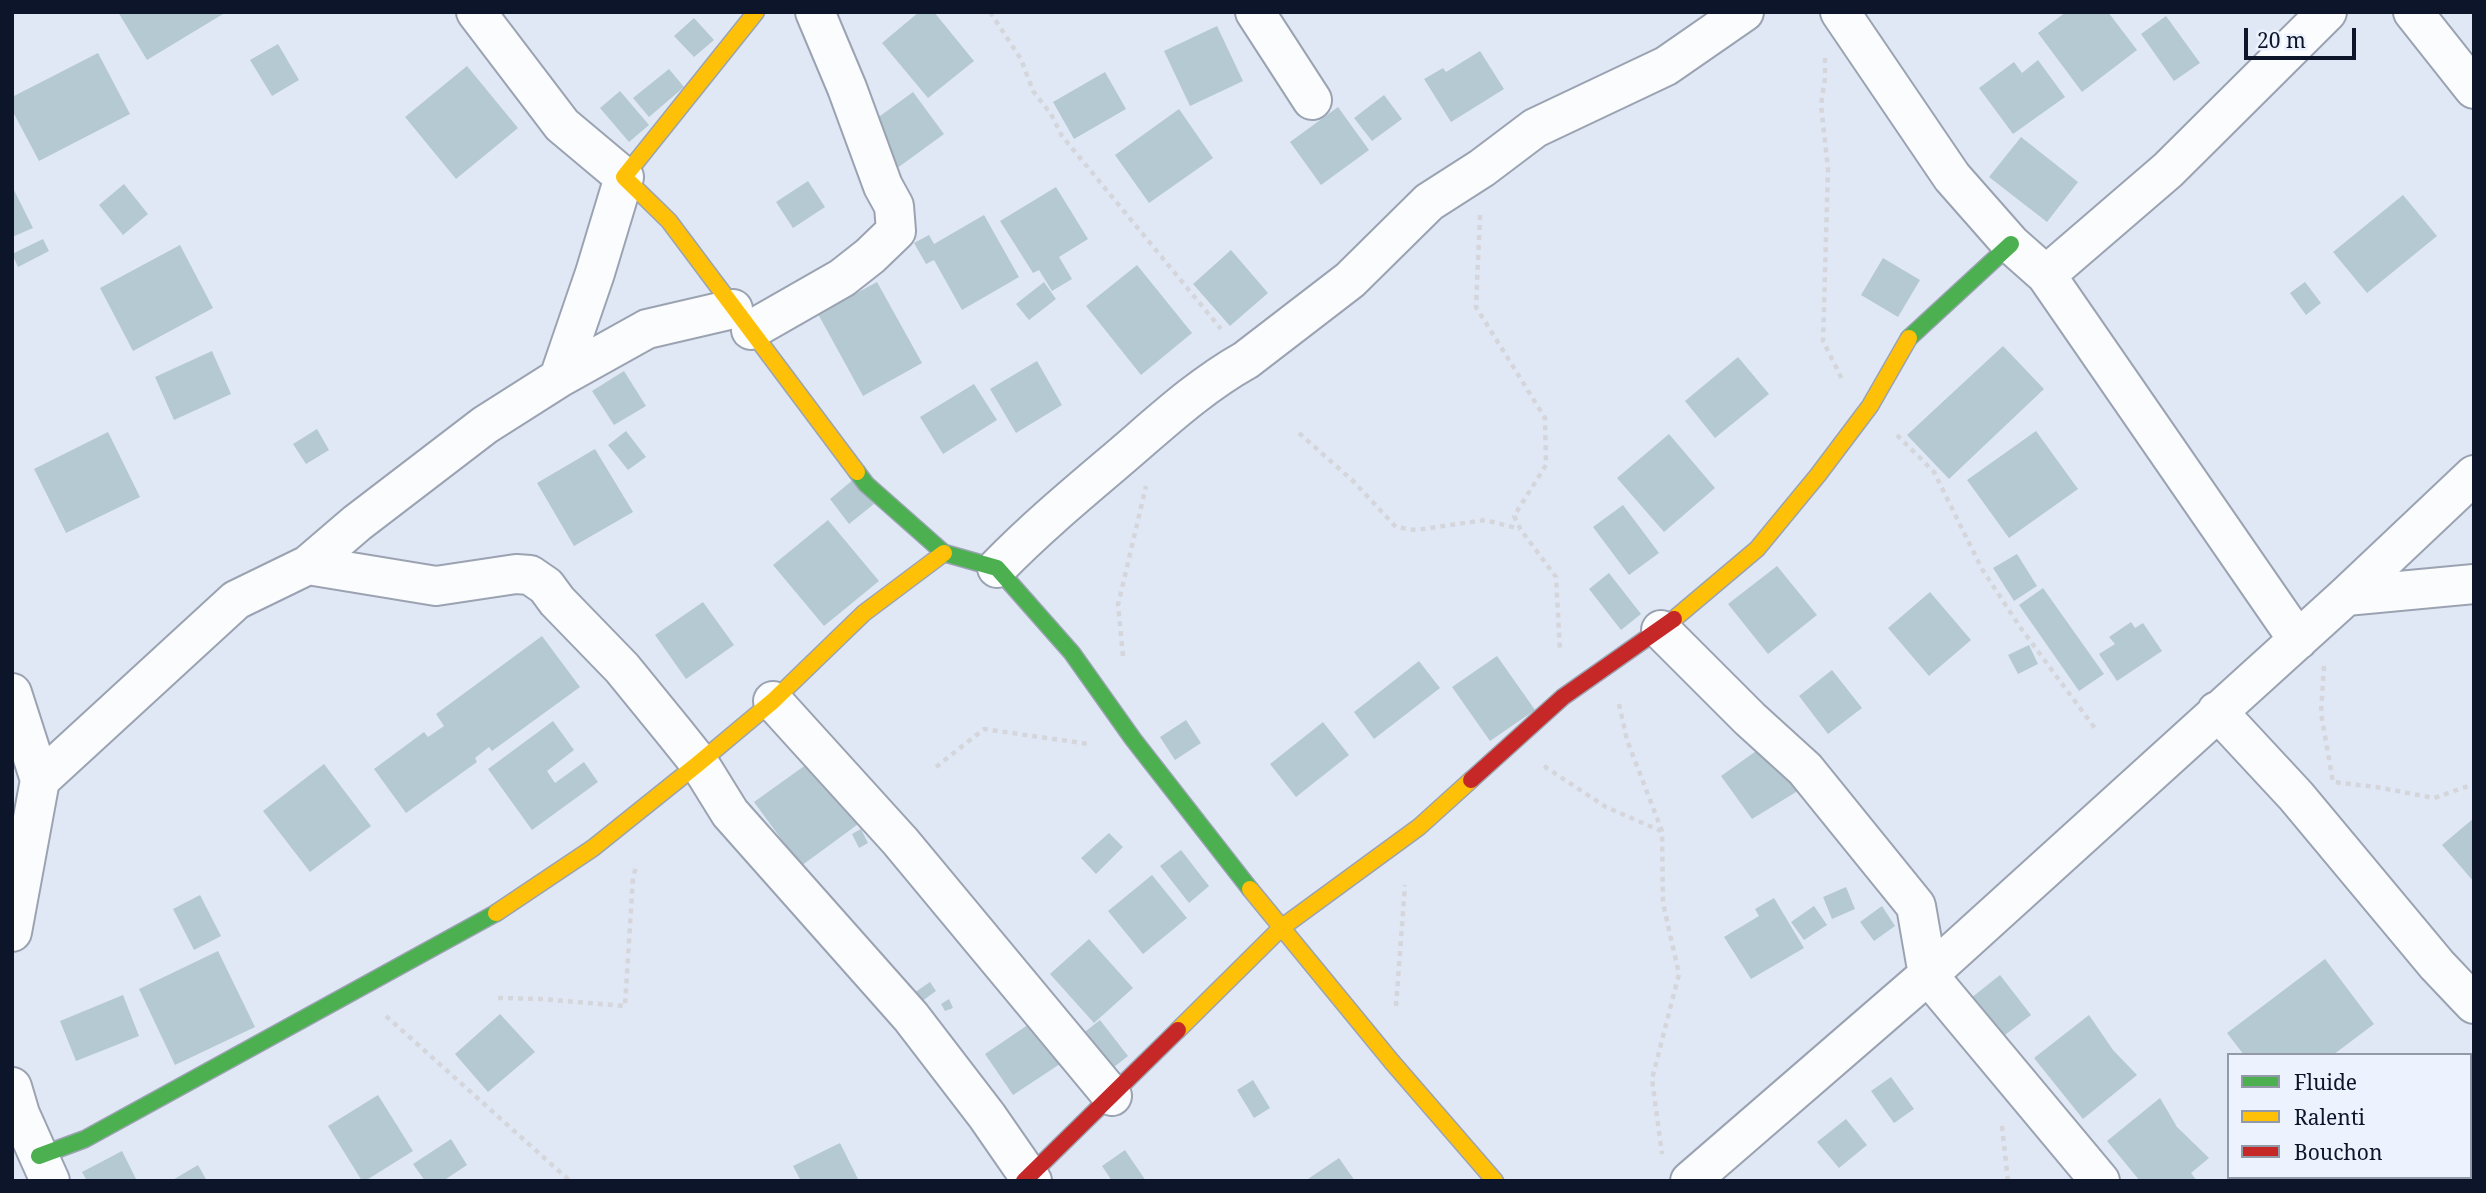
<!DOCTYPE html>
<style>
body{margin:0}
#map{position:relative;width:2486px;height:1193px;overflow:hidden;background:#e1e8f5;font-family:"Noto Serif",serif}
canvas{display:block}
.frame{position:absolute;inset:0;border:14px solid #0c1529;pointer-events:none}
.legend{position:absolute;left:2227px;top:1053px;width:245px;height:126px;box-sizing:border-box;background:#ecf2fe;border:2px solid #929aa9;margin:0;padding:9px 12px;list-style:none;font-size:21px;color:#0c1529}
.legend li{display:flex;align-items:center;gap:14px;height:35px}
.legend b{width:35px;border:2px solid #929aa9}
.scale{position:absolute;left:2244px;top:28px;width:112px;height:32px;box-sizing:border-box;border:4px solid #0c1529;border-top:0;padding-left:9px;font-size:21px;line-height:24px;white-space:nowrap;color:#0c1529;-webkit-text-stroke:5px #ecf2fe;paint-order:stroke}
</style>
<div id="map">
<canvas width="2486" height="1193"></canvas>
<div class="frame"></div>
<ul class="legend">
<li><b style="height:9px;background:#4caf50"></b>Fluide</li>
<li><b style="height:9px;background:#ffc107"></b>Ralenti</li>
<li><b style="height:9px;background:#c62828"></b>Bouchon</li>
</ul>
<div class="scale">20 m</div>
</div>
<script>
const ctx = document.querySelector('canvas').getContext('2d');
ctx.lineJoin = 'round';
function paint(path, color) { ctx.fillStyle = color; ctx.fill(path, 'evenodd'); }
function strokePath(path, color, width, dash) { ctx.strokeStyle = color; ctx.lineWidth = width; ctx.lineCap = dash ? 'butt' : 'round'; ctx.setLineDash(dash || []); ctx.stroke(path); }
paint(new Path2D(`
 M118,12H222L223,14L147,60Z
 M919,12H934L974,61L928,98L882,43Z
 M2066,12H2108L2137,50L2082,92L2038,33Z
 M2166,16L2200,63L2174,81L2141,34Z
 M694,18L714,40L694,57L674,36Z
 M1217,26L1243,81L1190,106L1164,51Z
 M278,44L299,80L272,96L250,60Z
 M1480,51L1504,89L1451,122L1424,79L1443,68L1446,72Z
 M98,53L130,114L39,161L12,110V97Z
 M2038,60L2065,97L2013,134L1979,88L2014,62L2022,73Z
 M467,66L518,128L456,179L405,117Z
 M669,69L684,87L649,117L633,98Z
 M1105,72L1126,109L1074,139L1053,102Z
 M620,91L649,125L629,142L600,108Z
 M913,92L944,134L896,169L865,127Z
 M1384,95L1402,119L1372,141L1354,118Z
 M1338,107L1369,150L1321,185L1290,142Z
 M1179,109L1213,158L1149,203L1115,155Z
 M2021,137L2078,182L2047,222L1989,177Z
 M808,181L825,207L793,228L776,202Z
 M124,184L148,214L123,235L99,205Z
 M12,186L33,228L12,237Z
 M1056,187L1088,239L1059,257L1072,279L1052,291L1039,270L1033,273L1000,221Z
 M2403,195L2437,236L2367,293L2333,252Z
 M984,215L1019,277L962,310L934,260L926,264L914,243L929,235L934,244Z
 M43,239L49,251L18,267L12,254Z
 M180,245L213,308L133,351L100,288Z
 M1231,250L1268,293L1230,326L1193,284Z
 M1883,258L1920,280L1898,317L1861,295Z
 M1137,265L1192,333L1141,375L1086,306Z
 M877,282L922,363L863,396L818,314Z
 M1044,282L1056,299L1029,320L1016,304Z
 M2305,282L2321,303L2306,315L2290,293Z
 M2003,346L2044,389L1949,479L1907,435Z
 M212,351L231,394L174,420L155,377Z
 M1738,357L1769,394L1715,438L1685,401Z
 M1037,361L1062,405L1016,433L990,389Z
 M624,371L646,406L614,425L592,391Z
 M974,384L997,420L943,454L920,417Z
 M317,429L329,450L306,464L293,444Z
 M626,431L646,457L628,470L608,445Z
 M2036,431L2078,489L2009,538L1967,480Z
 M108,432L140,497L66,533L34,469Z
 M1669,434L1715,488L1664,532L1617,478Z
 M595,449L633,512L574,546L537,483Z
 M854,479L874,504L849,524L830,499Z
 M1623,505L1659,553L1629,575L1593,527Z
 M828,520L879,581L824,626L773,565Z
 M2017,554L2037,586L2014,601L1993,568Z
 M1777,566L1817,615L1768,654L1728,604Z
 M1609,573L1641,614L1621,630L1589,589Z
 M2043,588L2104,674L2079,691L2019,605Z
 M1930,592L1971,640L1929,676L1888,628Z
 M703,602L734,645L686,679L655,635Z
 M2131,622L2135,628L2143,623L2162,651L2117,681L2099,654L2115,644L2109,637Z
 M542,636L580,687L492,751L489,747L475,758L477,762L406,813L374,769L424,732L428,737L444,726L436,714Z
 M2029,645L2038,664L2018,674L2008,655Z
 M1497,656L1535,710L1490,741L1452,687Z
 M1419,661L1440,688L1374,739L1354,712Z
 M1832,670L1862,708L1828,734L1799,696Z
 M1186,720L1201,743L1175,760L1160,737Z
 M553,721L574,750L547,771L555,783L584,762L598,782L532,830L488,769Z
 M1323,722L1349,755L1296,797L1270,764Z
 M1766,744L1801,789L1752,819L1721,776Z
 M814,759L861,822L801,866L754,802Z
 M324,764L371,826L310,872L263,811Z
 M2474,818V882L2442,845Z
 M861,829L868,843L859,848L852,834Z
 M1109,833L1123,847L1096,874L1081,858Z
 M1181,850L1209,886L1189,903L1160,866Z
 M1152,875L1187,918L1143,954L1108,911Z
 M1846,887L1855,909L1832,919L1823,897Z
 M200,895L221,936L194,950L173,909Z
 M1774,898L1804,948L1751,979L1724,937L1759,916L1755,909Z
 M1814,906L1827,925L1804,940L1791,922Z
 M1882,906L1895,926L1874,941L1860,922Z
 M1089,939L1133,988L1094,1023L1050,974Z
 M218,951L255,1027L175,1065L139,989Z
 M2325,959L2374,1024L2333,1055H2244L2227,1033Z
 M2000,975L2031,1015L2001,1038L1971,998Z
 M930,982L936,991L918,1004L911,995Z
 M123,995L139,1036L76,1061L60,1021Z
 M949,999L953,1008L945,1011L941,1004Z
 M500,1014L535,1052L488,1092L455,1054Z
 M2089,1015L2113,1050L2137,1075L2083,1119L2034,1058Z
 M1038,1018L1066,1060L1013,1095L985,1054Z
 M1100,1020L1128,1056L1100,1078L1072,1042Z
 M1891,1077L1914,1109L1894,1123L1871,1091Z
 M1253,1080L1270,1108L1254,1118L1237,1090Z
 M378,1095L413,1151L365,1181H362L328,1126Z
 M2160,1098L2177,1127L2209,1158L2191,1173L2197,1181H2140L2107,1141Z
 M1846,1119L1867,1145L1839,1168L1817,1142Z
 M451,1139L467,1165L443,1181H425L413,1164Z
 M840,1143L859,1181H801L793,1166Z
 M1125,1150L1146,1181H1112L1102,1166Z
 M122,1151L137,1181H87L82,1172Z
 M1339,1158L1355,1181H1305Z
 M198,1165L207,1181H171Z`), '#b4c9d1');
const street = new Path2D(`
 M476,12L562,125L624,177L595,273L559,378
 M1255,12L1312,100
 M1840,12L1952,177L2011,244L2046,275L2298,640
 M2413,12L2474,89
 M2046,275L2168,170L2327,12
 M751,330L842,278L870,256L896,231L894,206L883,186L847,88L815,12
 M308,565L436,586L516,574L530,575L546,586L557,601L622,668L675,733L699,763L730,813L911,1017L987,1116L1032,1181
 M997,568C1033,531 1072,498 1111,465C1155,428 1196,388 1246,360L1350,280L1429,202L1482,168L1535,128L1666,66L1744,12
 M2346,596L2474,584
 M1661,630L1750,719L1805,769L1916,906L1928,975L2100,1181
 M12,693L40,780L12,932
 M773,701L900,841L1112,1096
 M2217,711L2296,796L2437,965L2474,1004
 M40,780L236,600L308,565L357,523L485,425L559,378L647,329L733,309
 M12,1087L20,1114L50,1181
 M1690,1181L1928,975L2346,596L2474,475`);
const fast = new Path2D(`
 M1909,338L2011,244
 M857,472L866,484L944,553L997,568L1072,653L1133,739L1250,889
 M39,1156L85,1139L496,913`);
const slow = new Path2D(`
 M756,12L624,177L669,221L857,472
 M1674,619L1757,549L1818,475L1870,406L1909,338
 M1250,889L1392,1062L1495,1181
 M496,913L593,848L699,763L773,701L864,613L944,553
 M1178,1030L1281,928L1419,827L1471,780`);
const jam = new Path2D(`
 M1471,780L1563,697L1674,619
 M1024,1181L1178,1030`);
strokePath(street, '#9ba3b2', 42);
strokePath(fast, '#9ba3b2', 19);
strokePath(slow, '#9ba3b2', 19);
strokePath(jam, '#9ba3b2', 19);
strokePath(new Path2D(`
 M990,12L1021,59L1033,91L1051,114L1062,136L1221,329
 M1825,58V78L1821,105L1828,169L1823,341L1842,379
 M1480,215L1476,307L1545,418L1546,465L1514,516L1521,530L1556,577L1560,650
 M1299,433L1353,481L1396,527L1416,530L1485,520L1520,529
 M1897,435L1934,472L1982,569L2020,627L2097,731
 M1123,656L1118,605L1146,486
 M2324,666L2321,713L2333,782L2376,787L2434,798L2474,784
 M1619,704L1627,740L1662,831L1663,903L1679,974L1652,1079L1662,1154
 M1544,766L1606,807L1661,831
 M936,767L984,729L1089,744
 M498,998L541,999L625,1006L633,877L637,864
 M1396,1006L1405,885
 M386,1016L570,1181
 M2002,1126L2008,1181`), '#d4d6db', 4.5, [5, 5]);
strokePath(street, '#fafcfe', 38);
strokePath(fast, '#4caf50', 16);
strokePath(slow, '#ffc107', 16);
strokePath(jam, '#c62828', 16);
</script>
